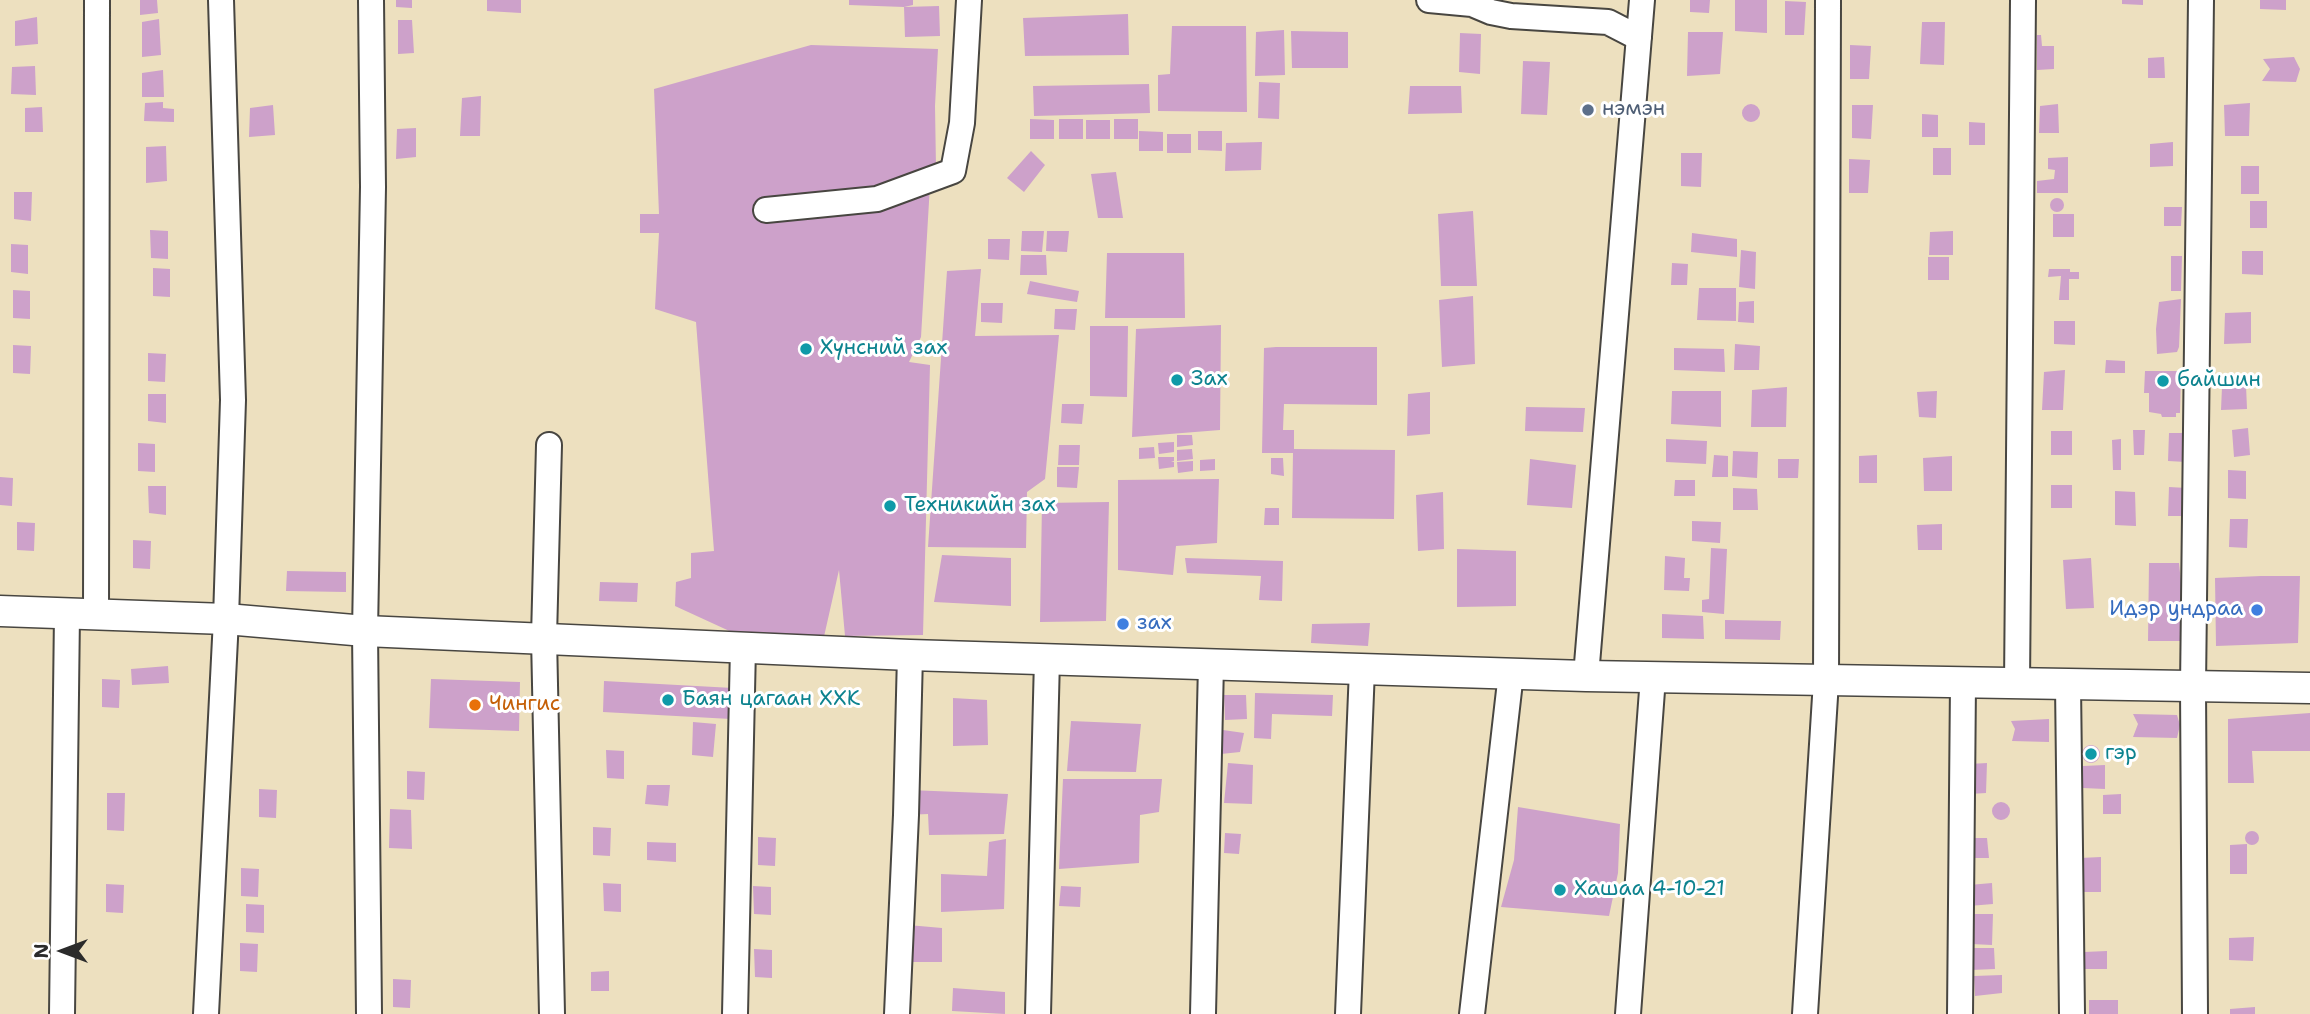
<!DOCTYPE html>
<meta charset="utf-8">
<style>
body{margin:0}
#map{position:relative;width:2310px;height:1014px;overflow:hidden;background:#ede0bf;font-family:"Shantell Sans",sans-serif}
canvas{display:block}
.north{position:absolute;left:28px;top:916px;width:70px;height:70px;-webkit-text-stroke:5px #fff;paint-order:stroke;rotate:270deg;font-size:19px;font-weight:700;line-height:28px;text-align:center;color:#2b2b2b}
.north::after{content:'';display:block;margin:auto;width:24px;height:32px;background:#2b2b2b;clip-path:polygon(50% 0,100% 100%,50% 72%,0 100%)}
</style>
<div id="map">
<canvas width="2310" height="1014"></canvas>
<div class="north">N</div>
</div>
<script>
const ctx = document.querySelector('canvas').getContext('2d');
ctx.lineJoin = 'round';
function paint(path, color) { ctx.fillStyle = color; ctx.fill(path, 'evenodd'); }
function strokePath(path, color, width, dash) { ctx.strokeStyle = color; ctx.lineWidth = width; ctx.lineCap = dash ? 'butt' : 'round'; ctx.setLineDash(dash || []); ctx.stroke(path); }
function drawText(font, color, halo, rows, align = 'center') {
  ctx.font = font + ' "Shantell Sans",sans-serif'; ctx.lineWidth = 6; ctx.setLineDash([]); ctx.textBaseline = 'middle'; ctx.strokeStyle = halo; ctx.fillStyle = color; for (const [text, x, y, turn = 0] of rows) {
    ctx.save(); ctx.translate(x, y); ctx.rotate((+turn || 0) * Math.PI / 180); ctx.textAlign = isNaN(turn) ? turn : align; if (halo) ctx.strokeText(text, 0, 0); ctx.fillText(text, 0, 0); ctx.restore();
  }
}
paint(new Path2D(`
 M140,0H157L158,13L140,15Z
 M396,0H412V8L396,7Z
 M487,0H521V13L487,11Z
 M849,0H913V5L904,7L849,5Z
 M1690,0H1710L1709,13L1690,12Z
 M1735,0H1767V33L1735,31Z
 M2122,0H2143V5L2122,4Z
 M2260,0H2286V10L2260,9Z
 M1785,1L1806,2L1804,35H1785Z
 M939,6L940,36L905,37L904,7Z
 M1128,14L1129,55L1025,56L1023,18Z
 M37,17L38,44L15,46V21Z
 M159,19L161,55L142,57V22Z
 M398,20H412L414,53L398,54Z
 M1922,22H1945L1944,65L1920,64Z
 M1172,26H1246L1247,112L1158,111V75L1170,74Z
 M1284,30L1285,75L1255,76L1256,32Z
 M1291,31L1348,32V68H1292Z
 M1688,32H1723L1720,74L1687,76Z
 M1460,33L1481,34L1480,74L1459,72Z
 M2037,35H2041L2042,46H2054V69L2037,70Z
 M811,45L938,49L935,106L936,168H931L921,337L909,362L930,365L923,635L845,636L839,570L823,641L749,640L675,606L676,582L691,578V553L714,551L696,322L655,309L659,233H640V214H659L654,89Z
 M1850,45L1871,46L1869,79H1850Z
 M2164,57L2165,78H2148V58Z
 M2294,57L2300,69L2296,82L2262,81L2270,69L2263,59Z
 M1523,61L1550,62L1547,115L1521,114Z
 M35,66L36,95L11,94L12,67Z
 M163,70L164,97H142V73Z
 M1259,82L1280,83L1279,119L1258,118Z
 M1149,84L1150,113L1034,116L1033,86Z
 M1410,86H1461L1462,113L1408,114Z
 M481,96L480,136H460L462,98Z
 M163,102V108L174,109V122L144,121L145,103Z
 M2250,103L2249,136H2225L2224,105Z
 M1742 113a9 9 0 1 1 18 0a9 9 0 1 1-18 0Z
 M2058,104L2059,133H2039L2040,106Z
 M273,105L275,135L249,137L250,108Z
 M1852,105H1873L1871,139L1852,138Z
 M42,107L43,132H25V108Z
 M1922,114L1938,115V137H1922Z
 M1030,119L1054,120V139H1030Z
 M1059,119H1083V139H1059Z
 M1114,119H1138V139H1114Z
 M1086,120H1110V139H1086Z
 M1969,122L1985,123V145H1969Z
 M416,128V157L396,159L397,129Z
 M1139,131L1163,132V151H1139Z
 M1198,131H1222V151L1198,150Z
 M1167,134H1191V153H1167Z
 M1262,142L1261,170L1225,171L1226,143Z
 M2173,142V166L2150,167V144Z
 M166,146L167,181L146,183V147Z
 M1933,148H1951V175H1933Z
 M1031,151L1045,165L1024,192L1007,178Z
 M1681,153H1702L1701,187L1681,186Z
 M2068,157V193H2037V181L2054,179L2055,170L2048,169V158Z
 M1849,159L1870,160L1868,193H1849Z
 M2241,166H2259V194H2241Z
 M1116,172L1123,218H1098L1091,174Z
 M14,192H32L31,221L14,219Z
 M2050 205a7 7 0 1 1 14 0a7 7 0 1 1-14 0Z
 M2250,201H2267V228H2250Z
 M2164,207H2182L2181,226H2164Z
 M1473,211L1477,286H1441L1438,214Z
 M2053,214H2074V237H2053Z
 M150,230L168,231V259L151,258Z
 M1022,231H1044L1042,252L1021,251Z
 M1047,231H1069L1067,252L1046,251Z
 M1953,231V255H1929L1930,232Z
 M1692,233L1737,239V257L1691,252Z
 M988,239H1010L1009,260L988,259Z
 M11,244L28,245V274L11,272Z
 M1741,250L1756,252L1755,289L1739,287Z
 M2242,251H2263V275L2242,274Z
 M1107,253H1184L1185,318H1105Z
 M1021,255H1046L1047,275H1020Z
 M2171,256H2182L2181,291H2171Z
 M1928,257H1949V280H1928Z
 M1672,263L1688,264L1687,285H1671Z
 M153,268L170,269V297L153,296Z
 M981,269L975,336L1059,335L1045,479L1027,492L1026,548L928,547L947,271Z
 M2049,269H2070V272H2079V279H2069V300H2059L2061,276L2048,277Z
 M1030,281L1079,291L1077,302L1027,294Z
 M1699,288H1736V321L1697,320Z
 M13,290L30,291V319L13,318Z
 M1473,296L1475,364L1442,367L1439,300Z
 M2181,299L2179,347L2177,352L2157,354L2156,329L2159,302Z
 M1754,301V323L1738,322L1739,302Z
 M981,303H1003L1002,323L981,322Z
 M1055,309H1077L1075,330L1054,329Z
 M2251,312V343L2224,344L2225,313Z
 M2054,321H2075V345L2054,344Z
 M1221,325L1220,430L1132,437L1136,329Z
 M1090,326H1128L1127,397L1090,396Z
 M1735,344L1760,346L1759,370H1734Z
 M13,345L31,346L30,374L13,373Z
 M1276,347H1377V405L1284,404L1283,430H1294V449L1395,450L1394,519L1292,518L1293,453H1262L1264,348Z
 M1674,348L1724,349L1725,372L1674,370Z
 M148,353L166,354L165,382L148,381Z
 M2106,360L2125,361V373H2105Z
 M2065,370L2063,410H2042L2044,372Z
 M2145,371H2181L2180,413H2176V417H2162L2161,414L2149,412V393H2144Z
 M2246,385L2247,409L2221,410L2222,387Z
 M1787,387L1786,427H1751L1752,390Z
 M1672,391H1721V427L1671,424Z
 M1937,391L1936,418L1919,417L1917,392Z
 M1430,392V434L1407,436L1408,394Z
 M148,394H166V423L148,421Z
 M1062,404H1084L1082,424L1061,423Z
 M1526,407L1585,408L1583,432L1525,431Z
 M2248,428L2250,455L2234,457L2232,430Z
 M2133,430H2145L2144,455H2134Z
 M2051,431H2072V455H2051Z
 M2169,433H2187L2186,462L2168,461Z
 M1177,435H1192L1193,445L1177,447Z
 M1666,439L1707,441L1706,464L1666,462Z
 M2121,439V470H2113L2112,440Z
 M1174,442V452L1159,454L1158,443Z
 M138,443L155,444V472L138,471Z
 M1059,445H1080L1079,465H1058Z
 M1154,447L1155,458L1139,459V448Z
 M1192,449L1193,459L1177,461V450Z
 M1733,451L1758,452L1757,478L1732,476Z
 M1714,455L1728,456V477H1712Z
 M1877,455V483H1859V456Z
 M1952,456V491H1924L1923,458Z
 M1158,457H1174V461L1171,462H1174V467L1159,469Z
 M1271,458H1283L1284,476L1271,474Z
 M1215,459V470L1200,471V460Z
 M1530,459L1576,465L1572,508L1527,505Z
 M1778,459H1799L1798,478H1778Z
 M1193,461V471L1178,473L1177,462Z
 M1057,467H1079L1077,488L1057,487Z
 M2228,470L2246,471V499L2228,498Z
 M0,477L13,478L12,506L0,505Z
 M1219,479L1217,543L1176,546L1173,575L1118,570V480Z
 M1675,480H1695V496H1674Z
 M2051,485H2072V508H2051Z
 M148,486H166V515L149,513Z
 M2169,487L2187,488L2186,516H2168Z
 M1733,488L1757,489L1758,510H1733Z
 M2115,491L2135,492L2136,526L2115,525Z
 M1443,492L1444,549L1418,551L1416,495Z
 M1109,502L1106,621L1040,622L1042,503Z
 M1265,508H1279V525H1264Z
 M2230,519H2248L2247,548L2229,547Z
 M1692,521L1721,522L1720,543L1692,541Z
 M17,522L35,523L34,551L17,550Z
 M1942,524V550H1918L1917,525Z
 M133,540L151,541L150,569L133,568Z
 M1711,548L1727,549L1724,614L1702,612V600L1709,599Z
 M1457,549L1516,551V606L1457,607Z
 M942,555L1011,558V606L934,602Z
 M1665,556L1685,558L1684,578H1690L1689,591L1664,590Z
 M1185,558L1283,561L1282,601L1259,600L1261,576L1187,573Z
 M2091,558L2094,608L2066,609L2063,560Z
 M2149,563H2179L2187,641H2148Z
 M287,571L346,572V592L286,591Z
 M2261,576H2300L2298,643L2216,646L2215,578Z
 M600,582L638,583L637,602L599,601Z
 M1662,614L1703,616L1704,639L1662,638Z
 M1725,620L1781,621L1780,640L1725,639Z
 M1370,623L1368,646L1311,643L1312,624Z
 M168,666L169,683L132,685L131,669Z
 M102,679L120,680L119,708L102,707Z
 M431,679L520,682L519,731L429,728Z
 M604,681L733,688L731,719L603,712Z
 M1255,693L1333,695L1332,716L1272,714L1271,739L1254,738Z
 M1224,695H1246L1247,719L1225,720Z
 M953,698L987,700L988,745L953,746Z
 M2310,713V751H2252L2254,783H2228V719Z
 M2133,714L2177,715L2180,725L2177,738L2133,737L2138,724Z
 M2049,719V742L2012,741L2015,729L2011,721Z
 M1071,721L1141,724L1136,772L1067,771Z
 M693,722L716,724L713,757L692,755Z
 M1223,730L1244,733L1240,752L1221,754Z
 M2082 754a9 9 0 1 1 18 0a9 9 0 1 1-18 0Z
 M606,750L624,751V779L607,778Z
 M1228,763L1253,765L1252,804L1224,803Z
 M1987,763L1986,793L1970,794L1969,764Z
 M2105,765V789L2083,788V766Z
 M407,771L425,772L424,800L407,799Z
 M1063,779H1162L1159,812L1140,815L1139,863L1059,869Z
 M647,785H670L668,806L645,804Z
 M259,789L277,790L276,818L259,817Z
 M909,790L1008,794L1004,834L929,835L928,814L906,815Z
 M107,793H125L124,831L107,830Z
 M2121,794V814H2103V795Z
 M1992 811a9 9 0 1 1 18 0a9 9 0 1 1-18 0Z
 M1518,807L1620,824L1618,873L1609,916L1501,907L1514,860Z
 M390,809L411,810L412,849L389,848Z
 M593,827L611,828L610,856L593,855Z
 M2245 838a7 7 0 1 1 14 0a7 7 0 1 1-14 0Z
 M1225,833L1241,834L1239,854L1224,853Z
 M758,837L776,838L775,866L758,865Z
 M1970,838H1987L1989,858H1970Z
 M1006,839L1004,909L941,912V874L987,876L989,842Z
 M647,842L676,843V862L647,860Z
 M2247,844V874H2230V845Z
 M2101,857V892H2081L2080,858Z
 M241,868L259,869L258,897L241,896Z
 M603,883L621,884V912L604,911Z
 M1992,883L1993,904L1969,906V885Z
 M106,884L124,885L123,913L106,912Z
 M753,886L771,887V915L754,914Z
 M1061,886L1081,887L1080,907L1059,906Z
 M246,904L264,905V933L246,932Z
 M1971,914H1993L1992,945L1971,944Z
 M908,925L942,928V962H908Z
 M2254,937L2253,961L2229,960V938Z
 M240,943L258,944L257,972L240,971Z
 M1971,948H1994L1995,969L1971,970Z
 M754,949L772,950V978L755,977Z
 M2107,951V969H2085L2084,952Z
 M609,971V991H591V972Z
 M2002,975V993L1975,996L1974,976Z
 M393,979L411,980L410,1008L393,1007Z
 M953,988L1005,992V1014L952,1011Z
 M2089,1000H2118V1014H2089Z
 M2255,1007V1014H2230V1009Z`), '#cda1ca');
const minor = new Path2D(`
 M1429,0L1472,4L1491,12L1511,16L1608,22L1639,38
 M766,210L877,199L953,171L962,123L969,0
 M549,445L544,637L552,1014
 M96,613L97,0
 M1586,676L1642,0
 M2017,684L2023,0
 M2068,685L2072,1014
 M62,1014L67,614
 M206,1014L226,619L233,400L221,0
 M369,1014L365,631L373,187L371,0
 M735,1014L743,647
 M897,1014L906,815L910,655
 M1038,1014L1047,659
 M1203,1014L1211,664
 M1348,1014L1362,669
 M1472,1014L1511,673
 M1628,1014L1653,677
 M1805,1014L1826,681L1828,0
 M1960,1014L1963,683
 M2195,1014L2193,687L2201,0`);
const major = new Path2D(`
 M0,611L226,619L365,631L910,655L1586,676L2310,688`);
strokePath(minor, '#484641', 28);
strokePath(major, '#484641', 33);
strokePath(minor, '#fff', 24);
strokePath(major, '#fff', 30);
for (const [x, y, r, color] of [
 [1588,110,7,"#5c6f8a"],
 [806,349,7,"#0f9aa8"],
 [1177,380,7,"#0f9aa8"],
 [2163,381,7,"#0f9aa8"],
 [890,506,7,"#0f9aa8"],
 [2257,610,7,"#3f7fe0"],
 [1123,624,7,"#3f7fe0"],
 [668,700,7,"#0f9aa8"],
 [475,705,7,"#e8710a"],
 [2091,754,7,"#0f9aa8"],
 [1560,890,7,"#0f9aa8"]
]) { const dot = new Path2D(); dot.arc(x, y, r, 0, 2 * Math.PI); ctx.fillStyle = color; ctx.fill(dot); strokePath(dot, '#fff', 2.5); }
drawText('21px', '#4e5e75', '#fff', [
 ["нэмэн",1602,110]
], 'left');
drawText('21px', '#0d838f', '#fff', [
 ["Хүнсний зах",820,349],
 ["Зах",1191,380],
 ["байшин",2177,381],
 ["Техникийн зах",904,506],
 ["Баян цагаан ХХК",682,700],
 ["гэр",2105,754],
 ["Хашаа 4-10-21",1574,890]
], 'left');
drawText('21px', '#366cbe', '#fff', [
 ["Идэр ундраа",2243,610],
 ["зах",1137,624,"left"]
], 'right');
drawText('21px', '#c56008', '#fff', [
 ["Чингис",489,705]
], 'left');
</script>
